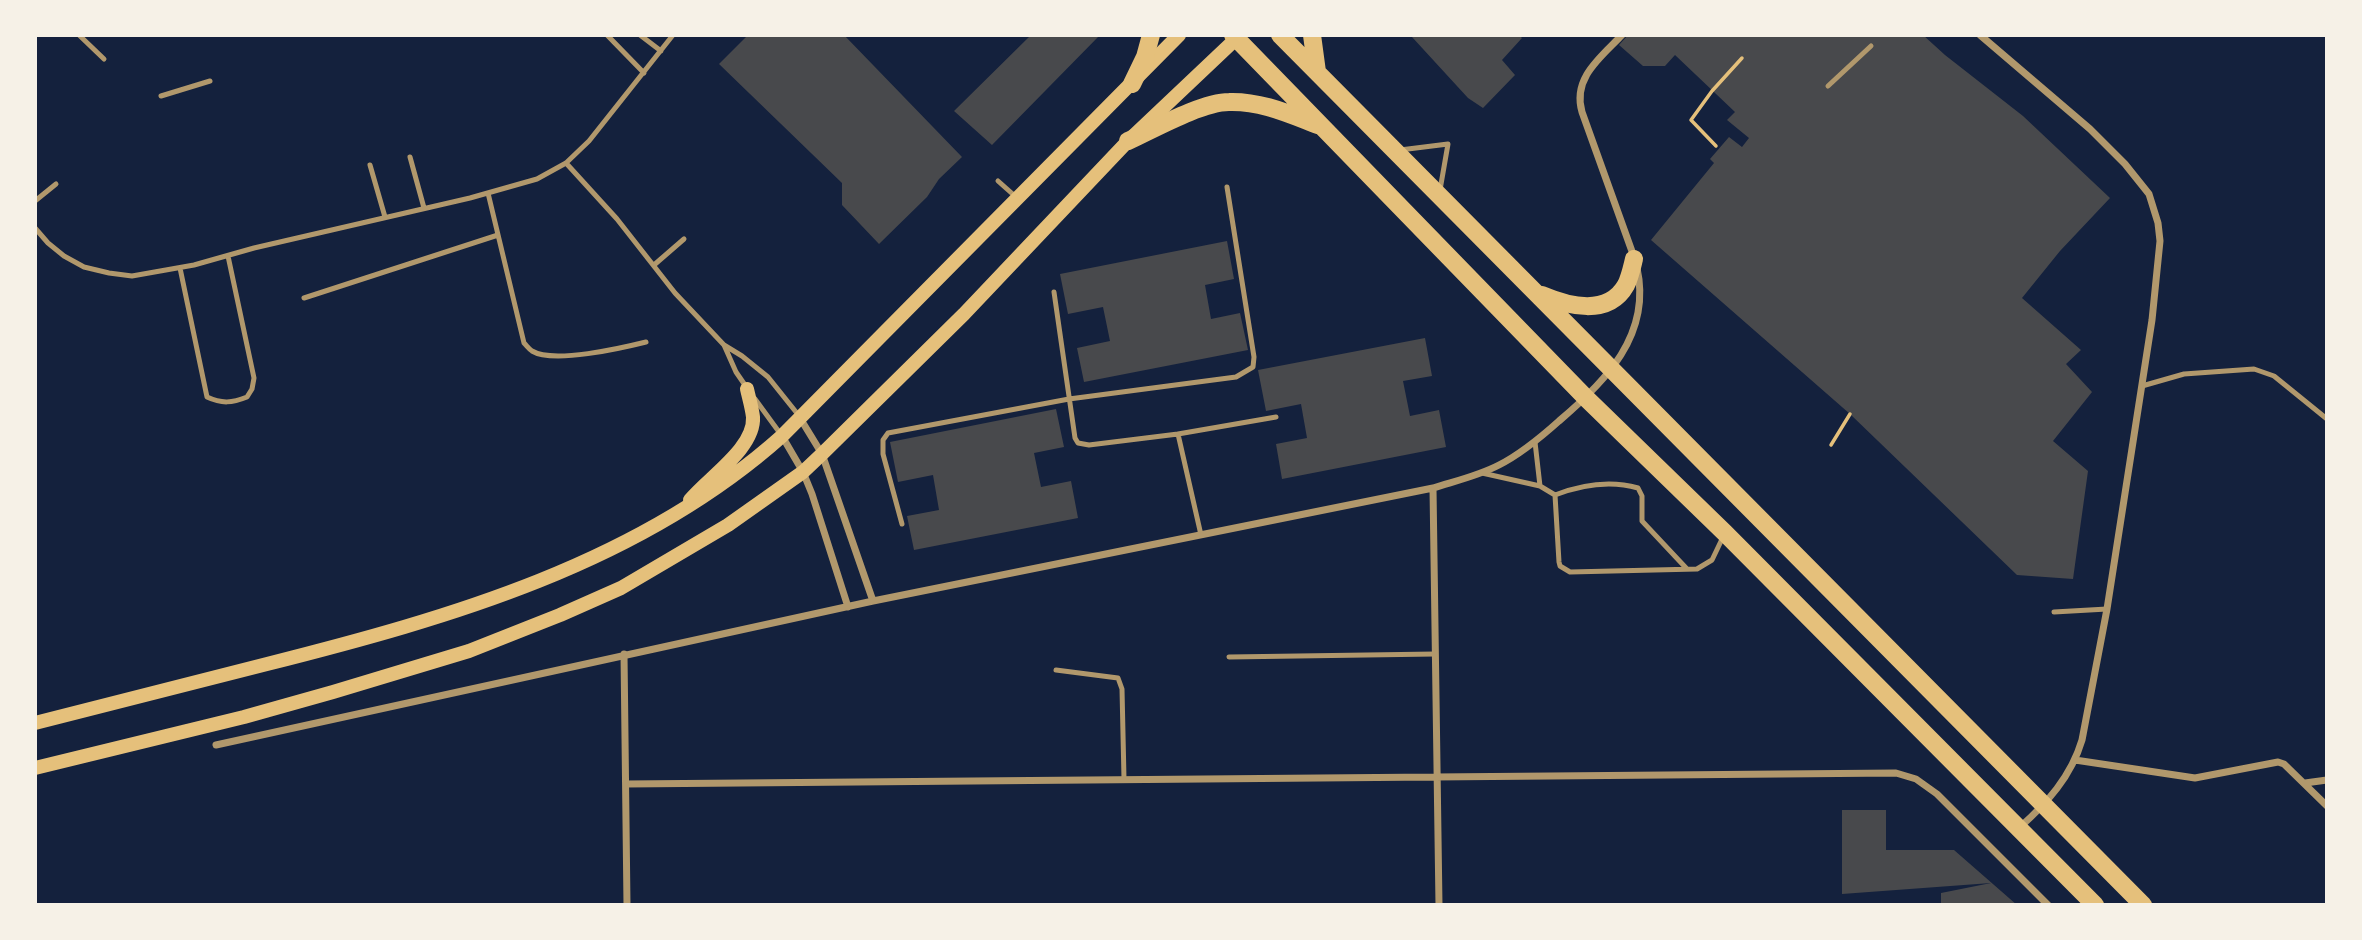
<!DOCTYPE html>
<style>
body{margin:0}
#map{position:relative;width:2362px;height:940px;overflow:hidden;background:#14213d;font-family:Lato,sans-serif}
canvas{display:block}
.frame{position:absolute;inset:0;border:37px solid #f6f1e7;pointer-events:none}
</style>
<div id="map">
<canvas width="2362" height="940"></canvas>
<div class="frame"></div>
</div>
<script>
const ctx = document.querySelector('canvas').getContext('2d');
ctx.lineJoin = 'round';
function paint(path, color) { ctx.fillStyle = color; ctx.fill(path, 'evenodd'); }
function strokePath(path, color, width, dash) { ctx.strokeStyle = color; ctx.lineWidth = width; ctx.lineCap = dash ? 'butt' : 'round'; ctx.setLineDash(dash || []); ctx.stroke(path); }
paint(new Path2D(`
 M748,35H844L962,157L939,179L927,197L879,244L842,205V183L719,64Z
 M1031,35H1100L992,145L954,111Z
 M1413,35H1519L1522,38L1502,60L1515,75L1483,108L1468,98L1412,37Z
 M1628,35H1923L1945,55L2023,116L2110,198L2060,251L2022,298L2081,350L2066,364L2092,392L2053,441L2088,471L2073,579L2017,575L1850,414L1651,240L1714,163L1710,159L1729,137L1742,147L1749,138L1727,120L1735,112L1675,55L1665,66H1643L1619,45Z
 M1227,241L1234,279L1205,285L1211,319L1240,313L1248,350L1084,382L1077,348L1110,341L1103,307L1068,314L1060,274Z
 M1425,338L1432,376L1403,381L1410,416L1439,410L1446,447L1282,479L1276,444L1307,438L1301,404L1266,411L1258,370Z
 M1056,409L1064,447L1034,453L1041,487L1071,481L1078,518L914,550L907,516L939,510L933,475L898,482L890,442Z
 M1842,810H1886V850H1954L2017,905H1941V893L1991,883L1842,894Z`), '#48494c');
strokePath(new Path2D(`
 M1716,146L1691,120L1712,91L1742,58
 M1831,445L1850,414`), '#e5c07b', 3.5);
strokePath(new Path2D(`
 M79,35L104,59
 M607,35L644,73
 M640,35L661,51
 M1828,86L1871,46
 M161,96L210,81
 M1400,150L1448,144L1440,190
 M410,157L424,208
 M566,163L617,219L675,293L724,345L742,356L768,377L800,417
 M370,165L385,217
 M998,181L1016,197
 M488,193L524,343C527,346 529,349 532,351C553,364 622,348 646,342
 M35,201L56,184
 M35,228L48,243L64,256L84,267L109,273L132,276L194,265L254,248L470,198L537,179L566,163L589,141L673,35
 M654,265L684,239
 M180,268L207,397C222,404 232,403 247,397L252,389L254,378L228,256
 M1054,292L1075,438L1078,443L1089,445L1178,434L1276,417
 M304,298L498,235
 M724,345L736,372L747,388
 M2142,386L2184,374L2254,369L2274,376L2327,419
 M755,399L782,436
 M1178,434L1201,535
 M1535,442L1540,486
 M1482,473L1540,486L1555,495
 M1555,495L1559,562L1560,566L1570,572L1697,569L1712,560L1723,537
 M1555,495C1581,485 1610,480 1638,488L1642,496V521L1687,569
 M902,524L883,454V440L888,433L1069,399L1236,377L1253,367L1254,357L1227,187
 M2054,612L2107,609
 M1229,657L1435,654
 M1056,670L1118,678L1122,689L1124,779`), '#b1986c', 5);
strokePath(new Path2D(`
 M1622,35C1601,57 1572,78 1582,112L1634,257
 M1980,35L2090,129L2125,164L2149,194L2158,223L2160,241L2152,320L2107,609L2082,740C2071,777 2047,803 2019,828
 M800,418L822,454L873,601
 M782,436L803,472L812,494L848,607
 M1433,488L1439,905
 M624,654L627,905
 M216,745L873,601L1433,488C1455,481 1478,476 1499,465C1521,454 1540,438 1559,421C1605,382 1652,335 1637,268
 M2075,760L2195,778L2278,762L2284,764L2327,806
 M2305,783L2327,780
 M626,784L1896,773L1916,779L1937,794L2048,905`), '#b1986c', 7);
strokePath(new Path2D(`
 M690,500C709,477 755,448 753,417C752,408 749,398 747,389
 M35,723C112,703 190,684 267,664C449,618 639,564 782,436L1179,35
 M35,768L244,717L333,692L469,651L560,615L621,588L728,525L803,472L822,454L964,314L1128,141L1240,35`), '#e5c07b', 14);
strokePath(new Path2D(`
 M1233,35L1586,398L1725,533L2095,905
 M1280,35L2143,905
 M1312,35L1317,72
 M1132,84L1145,57L1151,35
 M1128,141C1154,129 1202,102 1229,102C1261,101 1289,114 1318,125
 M1542,295C1568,306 1608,317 1626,285C1630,277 1632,267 1634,259`), '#e5c07b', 18);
</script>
